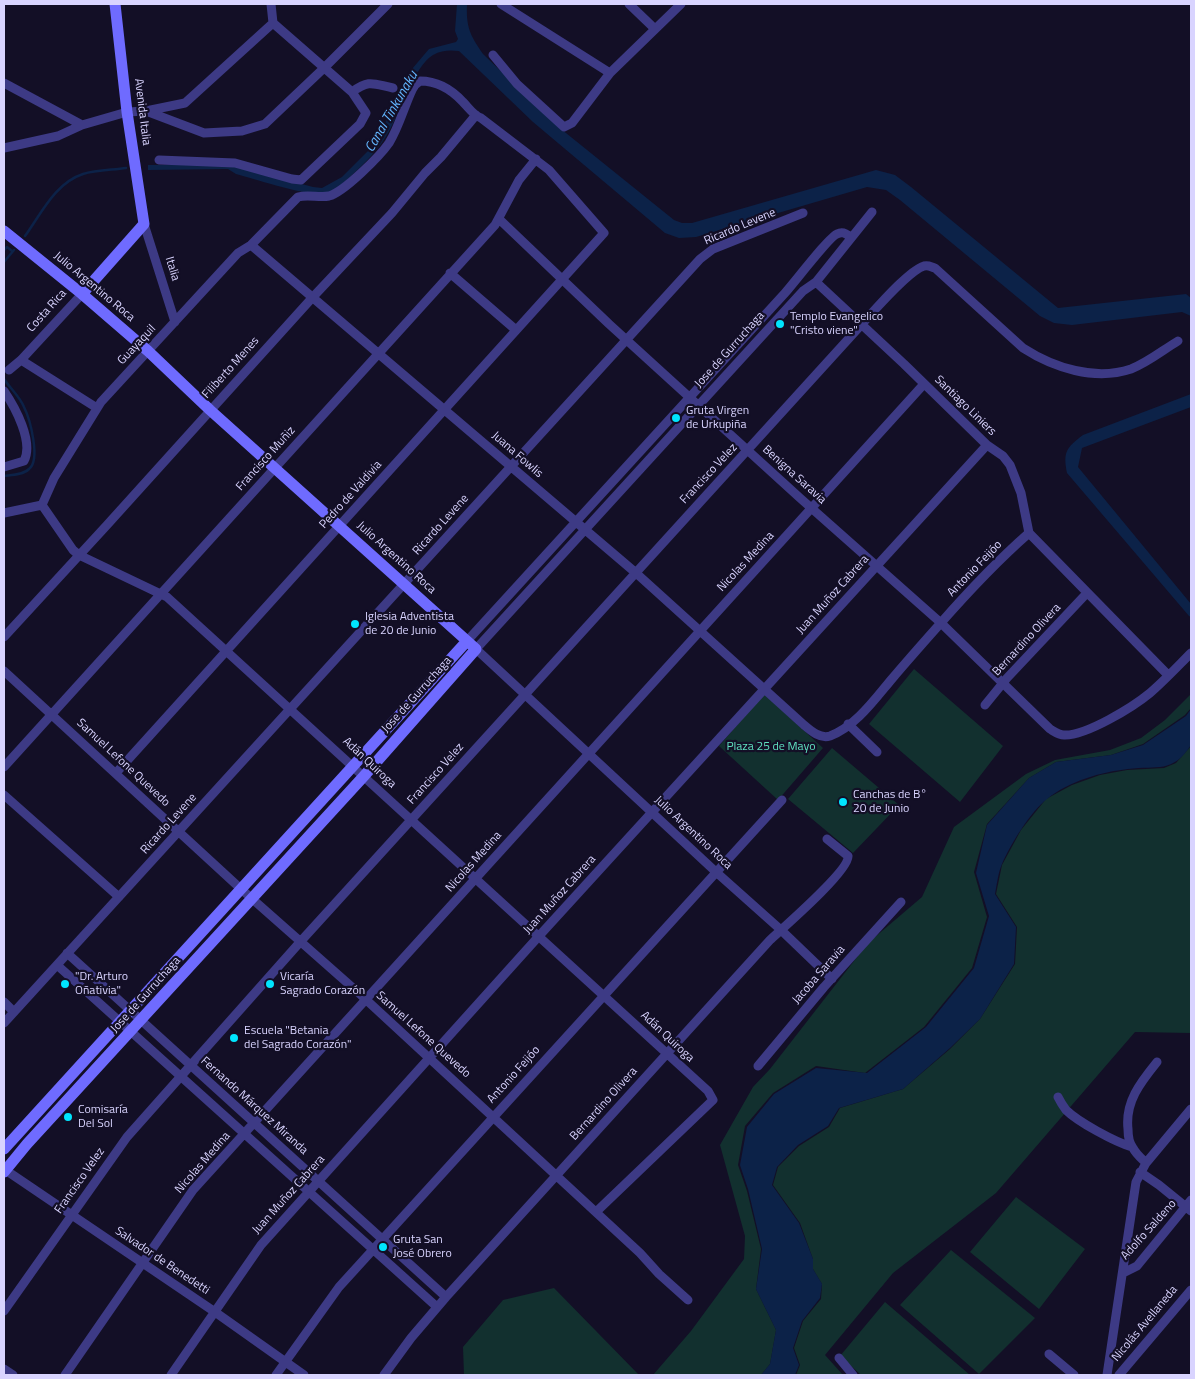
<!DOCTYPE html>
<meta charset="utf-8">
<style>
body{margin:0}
#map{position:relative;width:1195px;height:1379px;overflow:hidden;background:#130f26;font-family:"Titillium Web",sans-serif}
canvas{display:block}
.frame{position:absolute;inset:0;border:5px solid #d9d4ff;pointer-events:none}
</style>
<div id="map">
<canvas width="1195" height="1379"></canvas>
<div class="frame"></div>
</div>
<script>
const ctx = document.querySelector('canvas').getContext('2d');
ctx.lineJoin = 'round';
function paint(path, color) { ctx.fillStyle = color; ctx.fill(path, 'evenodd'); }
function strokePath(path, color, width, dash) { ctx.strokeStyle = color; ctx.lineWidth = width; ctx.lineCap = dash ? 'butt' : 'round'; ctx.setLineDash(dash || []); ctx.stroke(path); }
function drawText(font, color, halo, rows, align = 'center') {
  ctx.font = font + ' "Titillium Web",sans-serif'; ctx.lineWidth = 4.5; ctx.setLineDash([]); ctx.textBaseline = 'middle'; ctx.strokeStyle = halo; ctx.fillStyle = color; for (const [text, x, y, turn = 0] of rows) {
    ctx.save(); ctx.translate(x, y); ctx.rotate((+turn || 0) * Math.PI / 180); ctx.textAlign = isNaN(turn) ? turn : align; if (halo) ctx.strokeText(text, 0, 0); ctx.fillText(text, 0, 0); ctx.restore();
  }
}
paint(new Path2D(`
 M914,669L1003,746L960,802L869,724Z
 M764,694L823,748L778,800L719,746Z
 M1191,694V708L1185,715L1143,744L1111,755L1056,762L1029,778L987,824L974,872L987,917L972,968L924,1027L865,1073L816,1066L773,1093L745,1126L738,1165L747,1191L761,1249L756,1289L776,1330L770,1364L761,1375H653L691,1331L744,1259L745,1236L720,1145L753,1087L770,1069L868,943L922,897L954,827L1026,774L1055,760L1110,750L1141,738L1165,720Z
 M1191,746V1033L1135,1032L996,1193L893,1273L825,1355L843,1375H796L800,1365L794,1348L803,1321L821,1299L822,1284L813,1269V1259L800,1223L773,1185L778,1167L799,1146L829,1127L840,1108L903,1089L950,1049L980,1019L1015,964L1017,927L996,894L1002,865L1021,830L1046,799L1072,785L1100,775L1127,770L1164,768L1176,763Z
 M832,748L899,805L853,853L788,799Z
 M1016,1197L1085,1249L1039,1309L970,1252Z
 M951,1250L1035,1318L979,1374L900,1305Z
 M554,1288L639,1375H464L463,1347L503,1300Z
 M885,1302L970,1375H861L840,1356Z`), '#12302f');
paint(new Path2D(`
 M457,4H467C466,27 470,35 483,54L561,129L674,220L682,223H692L876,170L895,175L911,187L1058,308L1186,294L1191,298V316L1182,312L1072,325L1054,323L1040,316L900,200L886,190L867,187L696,237L679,238L665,233L533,122L459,51C450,50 442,50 433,55C414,66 399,114 388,133C379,149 366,162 353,174C346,181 335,192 325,193C307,197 256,179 236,174L228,169L148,170V165H230L313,187L322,188L342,177L370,149L381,132L403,83L412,69L429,49L456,42L458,39L455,31Z
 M1191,394V407L1082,448L1078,467L1191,604V617L1189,616L1067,473C1063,452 1066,448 1083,435Z
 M1191,709V745C1172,774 1158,765 1128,769C1101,772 1069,781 1047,799C1031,811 1010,845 1002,864C998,873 997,884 995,894L1016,927L1014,964L980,1019L950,1048L903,1089L839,1108L828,1126L798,1145L777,1167L772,1185L799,1223L813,1259V1269L822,1284L820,1298L802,1321L793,1348L799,1365L795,1375H761L770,1364L776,1330L756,1289L762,1249L748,1189L740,1165L747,1127L774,1094L816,1068L867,1073L926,1027L974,968L989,916L976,873L987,825L1029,778L1056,762L1111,755L1143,745L1186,716Z`), '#0c2248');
strokePath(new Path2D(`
 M25,236C41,214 55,183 83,174C96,170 112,170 126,168
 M4,250L7,247L12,251
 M4,262L14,250
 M4,379C10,388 20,397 24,407C30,419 41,460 29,469C23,475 12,475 4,476`), '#0c2248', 2.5);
strokePath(new Path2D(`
 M271,4L273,23
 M501,4L610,73
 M629,4L655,29
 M493,55L517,84L564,127L572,123L610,73L681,4
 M4,83L82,125
 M352,92C370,79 373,84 393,88
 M146,111L204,133L242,131L265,124L324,68L388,4
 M4,148L58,136L82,125L127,112L146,111L185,103L273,23L352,92L366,113L360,124L301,180L292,179L235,163L159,160
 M499,219L609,324L800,498L941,623L1050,729C1055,732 1059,735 1064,735C1086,736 1133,707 1150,693C1164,681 1178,666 1191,653
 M144,224L175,322
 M251,245L636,573L804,725C811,731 820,739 830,736C855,727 875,699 891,680C907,661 923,643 939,625C967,593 997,561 1029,533
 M450,273L516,330
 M816,282L904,364L987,445L1003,456L1010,465L1021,493L1029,533L1168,675
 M21,360L97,408
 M9,370L21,360L82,294
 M4,391C15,407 34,442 24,461L4,467
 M42,505L73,550L79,555L167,597L708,1091L713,1100L596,1212
 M4,513L42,505L54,478L101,402L238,253L251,245L298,197C308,194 319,198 329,196C344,192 380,156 389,143C399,127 404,107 412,90L415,85L420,81C437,81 452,90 463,102C469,108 473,115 481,118L549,170L604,233L116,773
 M4,637L107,525L312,298L392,213L425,173L441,157L476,115
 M467,641L785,293C794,283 830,236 837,234C843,231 846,234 851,237
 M4,671L241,889L361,995L640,1253L659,1274L688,1300
 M985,705L1007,678L1087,593
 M848,724L877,752
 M4,767L495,225L519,180L536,159
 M4,795L119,897
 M67,953L446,1297
 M57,965L437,1307
 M832,979L781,930L716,872L476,649L803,291L816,282L872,212
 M4,1002L14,1012
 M4,1023L700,259L713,249L803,213
 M758,1066L824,987L901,902
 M1058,1097C1060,1101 1063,1106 1066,1110C1078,1122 1115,1142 1132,1147
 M1146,1163C1142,1159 1136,1154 1133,1148C1129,1143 1128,1136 1128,1129C1125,1102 1140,1083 1157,1062
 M4,1169L215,1312L304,1375
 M1140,1172L1159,1185L1191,1211
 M1123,1273L1137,1266L1191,1200
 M4,1311L127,1137L301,941L862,324C875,310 908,271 924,266C929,265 931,267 935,268L1023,348C1054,368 1095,381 1131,369C1147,363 1163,350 1178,341
 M1049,1354L1074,1375
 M839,1358L853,1375
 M4,1369L13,1375
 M65,1375L193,1190L924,384
 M171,1375L261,1245L539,936L987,445
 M276,1375L339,1287L782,800
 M384,1375L411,1338L446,1297L770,940C783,928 850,870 848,856L827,839
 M1107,1375L1136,1182L1146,1163L1191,1109
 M1119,1375L1191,1290`), '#3d3a85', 9);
strokePath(new Path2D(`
 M4,231L82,294L148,351L210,410L476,649L364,776L27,1144L4,1172
 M82,294L144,224L127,112L115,4
 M4,1149L467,641`), '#6f6bff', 11);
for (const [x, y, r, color] of [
 [780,324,5,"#00e5ff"],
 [676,418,5,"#00e5ff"],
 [355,624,5,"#00e5ff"],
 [843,802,5,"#00e5ff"],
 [65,984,5,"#00e5ff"],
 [270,984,5,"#00e5ff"],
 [234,1038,5,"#00e5ff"],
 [68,1117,5,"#00e5ff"],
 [383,1247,5,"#00e5ff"]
]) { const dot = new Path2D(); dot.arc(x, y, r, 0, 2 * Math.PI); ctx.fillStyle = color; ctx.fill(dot); strokePath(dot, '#130f26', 2); }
drawText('12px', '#d9d4ff', '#130f26', [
 ["Avenida Italia",142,112,83],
 ["Ricardo Levene",740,227,-23],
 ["Italia",172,269,73],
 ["Julio Argentino Roca",94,287,40],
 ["Costa Rica",47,311,-48],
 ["Guayaquil",137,345,-47],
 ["Jose de Gurruchaga",730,350,-48],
 ["Filiberto Menes",231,368,-48],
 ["Santiago Liniers",965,406,44],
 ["Juana Fowlis",517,455,41],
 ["Francisco Muñiz",266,459,-48],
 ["Francisco Velez",709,474,-47],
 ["Benigna Saravia",794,475,42],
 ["Pedro de Valdivia",351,495,-48],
 ["Ricardo Levene",441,525,-48],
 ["Julio Argentino Roca",396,558,42],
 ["Nicolas Medina",746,562,-47],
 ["Antonio Feijóo",975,569,-46],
 ["Juan Muñoz Cabrera",833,595,-48],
 ["Bernardino Olivera",1027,640,-47],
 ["Jose de Gurruchaga",417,695,-48],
 ["Samuel Lefone Quevedo",123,763,43],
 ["Adán Quiroga",369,763,43],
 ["Francisco Velez",436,774,-48],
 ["Ricardo Levene",169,824,-48],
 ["Julio Argentino Roca",693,833,43],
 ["Nicolas Medina",474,862,-48],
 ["Juan Muñoz Cabrera",560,895,-48],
 ["Jacoba Saravia",819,975,-49],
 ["Jose de Gurruchaga",146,995,-48],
 ["Samuel Lefone Quevedo",423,1035,42],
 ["Adán Quiroga",667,1037,43],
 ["Antonio Feijóo",514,1075,-48],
 ["Bernardino Olivera",604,1104,-48],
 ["Fernando Márquez Miranda",254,1106,42],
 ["Nicolas Medina",203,1163,-49],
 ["Francisco Velez",80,1181,-55],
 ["Juan Muñoz Cabrera",289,1195,-48],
 ["Adolfo Saldeno",1149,1230,-48],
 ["Salvador de Benedetti",162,1261,34],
 ["Nicolás Avellaneda",1145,1324,-50]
]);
drawText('12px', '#d9d4ff', '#130f26', [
 ["Templo Evangelico",790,317],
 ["\"Cristo viene\"",790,331],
 ["Gruta Virgen",686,411],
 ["de Urkupiña",686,425],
 ["Iglesia Adventista",365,617],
 ["de 20 de Junio",365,631],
 ["Canchas de B°",853,795],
 ["20 de Junio",853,809],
 ["\"Dr. Arturo",75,977],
 ["Oñativia\"",75,991],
 ["Vicaría",280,977],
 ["Sagrado Corazón",280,991],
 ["Escuela \"Betania",244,1031],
 ["del Sagrado Corazón\"",244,1045],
 ["Comisaría",78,1110],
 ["Del Sol",78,1124],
 ["Gruta San",393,1240],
 ["José Obrero",393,1254]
], 'left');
drawText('12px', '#5fe0c0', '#130f26', [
 ["Plaza 25 de Mayo",771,747]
]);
drawText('italic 14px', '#62b6ff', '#130f26', [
 ["Canal Tinkunaku",392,112,-60]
]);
</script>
